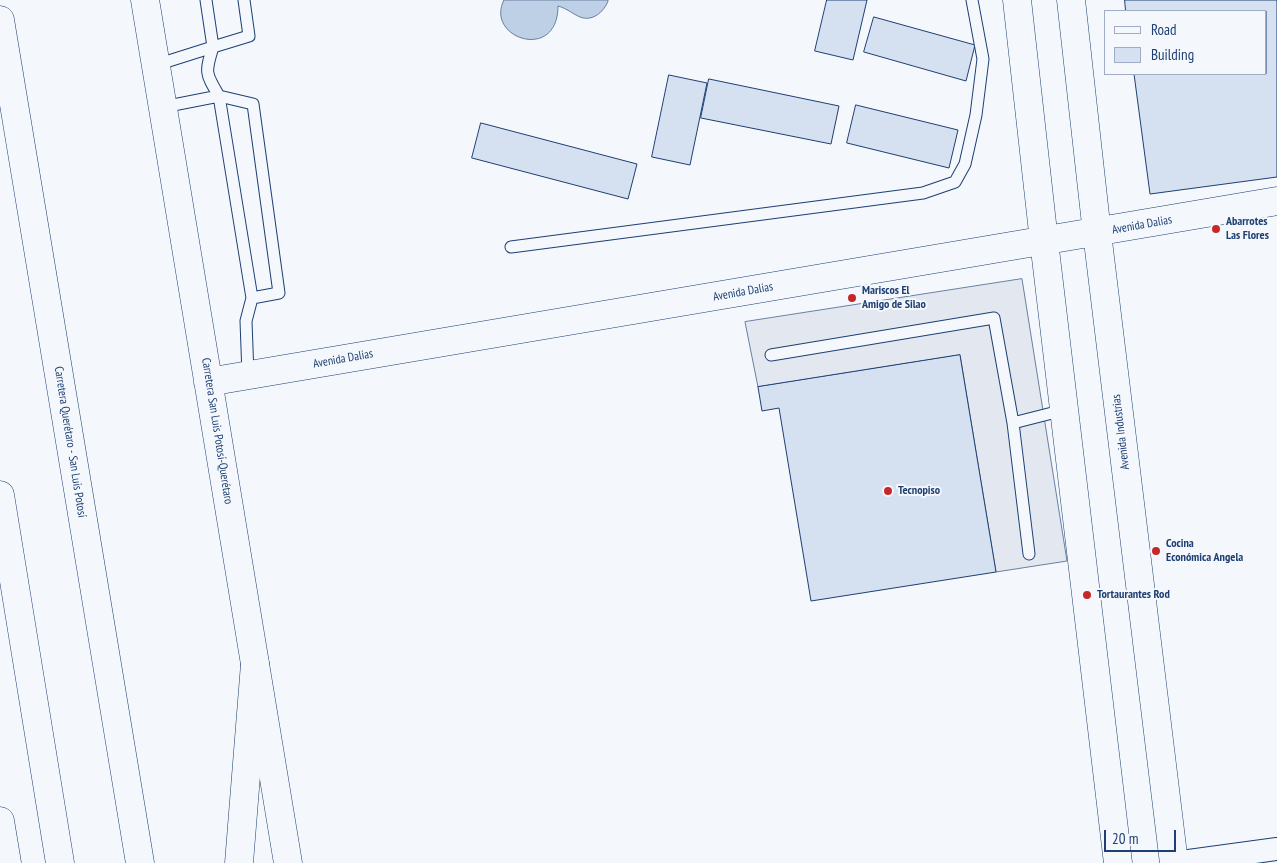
<!DOCTYPE html>
<meta charset="utf-8">
<style>
body{margin:0}
#map{position:relative;width:1277px;height:863px;overflow:hidden;background:#f4f7fb;font-family:"PT Sans Narrow",sans-serif}
canvas{display:block}
.legend{position:absolute;left:1104px;top:10px;width:162px;height:65px;box-sizing:border-box;background:#f4f7fb;border:1px solid #9eadc5;margin:0;padding:6px 9px;list-style:none;font-size:15px;color:#1d3f73}
.legend li{display:flex;align-items:center;gap:10px;height:25px}
.legend b{width:25px;border:1px solid #9eadc5}
.scale{position:absolute;left:1104px;top:830px;width:72px;height:22px;box-sizing:border-box;border:2px solid #1d3f73;border-top:0;padding-left:6px;font-size:15px;line-height:18px;white-space:nowrap;color:#1d3f73;-webkit-text-stroke:4px #f4f7fb;paint-order:stroke}
</style>
<div id="map">
<canvas width="1277" height="863"></canvas>
<ul class="legend">
<li><b style="height:6px;background:#f4f7fb"></b>Road</li>
<li><b style="height:14px;background:#d5e0f0"></b>Building</li>
</ul>
<div class="scale">20 m</div>
</div>
<script>
const ctx = document.querySelector('canvas').getContext('2d');
ctx.lineJoin = 'round';
function paint(path, color) { ctx.fillStyle = color; ctx.fill(path, 'evenodd'); }
function strokePath(path, color, width, dash) { ctx.strokeStyle = color; ctx.lineWidth = width; ctx.lineCap = dash ? 'butt' : 'round'; ctx.setLineDash(dash || []); ctx.stroke(path); }
function drawText(font, color, halo, rows, align = 'center') {
  ctx.font = font + ' "PT Sans Narrow",sans-serif'; ctx.lineWidth = 4; ctx.setLineDash([]); ctx.textBaseline = 'middle'; ctx.strokeStyle = halo; ctx.fillStyle = color; for (const [text, x, y, turn = 0] of rows) {
    ctx.save(); ctx.translate(x, y); ctx.rotate((+turn || 0) * Math.PI / 180); ctx.textAlign = isNaN(turn) ? turn : align; if (halo) ctx.strokeText(text, 0, 0); ctx.fillText(text, 0, 0); ctx.restore();
  }
}
const parking = new Path2D(`
 M1022,279L1067,561L996,572L960,355L758,387L745,322Z`);
paint(parking, '#e3e8f0');
strokePath(parking, '#687fa3', 1);
const water = new Path2D(`
 M504,0H608V1C604,12 592,22 580,17C571,13 568,9 558,6C558,63 484,38 504,0Z`);
paint(water, '#bed0e5');
strokePath(water, '#687fa3', 1);
const building = new Path2D(`
 M827,0H867L853,60L815,51Z
 M1125,0H1277V177L1150,194L1134,74H1266V11H1126Z
 M874,17L975,45L966,81L864,52Z
 M669,75L707,83L690,165L652,157Z
 M709,79L839,106L831,144L701,118Z
 M856,105L958,130L949,168L847,143Z
 M481,123L637,164L628,199L472,158Z
 M960,355L996,572L811,601L779,408L762,411L758,387Z`);
paint(building, '#d5e0f0');
strokePath(building, '#1d3f73', 1);
const lane = new Path2D(`
 M206,0L213,47L249,36L244,0
 M156,65L213,47C205,72 205,73 219,96L252,298L246,321L248,375
 M163,107L219,96L253,104L279,293L252,298
 M511,247L923,193L955,182L965,164L976,115L983,59L972,0
 M771,355L994,318L1013,423L1064,410
 M1013,423L1029,554`);
const street = new Path2D(`
 M1174,863L1277,849`);
const secondary = new Path2D(`
 M145,0L288,863
 M1017,0L1044,241L1118,863
 M1071,0L1097,233L1174,863
 M208,382L1277,201
 M0,821L7,863`);
const highway = new Path2D(`
 M0,20L140,863
 M0,495L60,863
 M239,863L255,664`);
strokePath(lane, '#1d3f73', 13);
strokePath(street, '#1d3f73', 24);
strokePath(secondary, '#1d3f73', 29);
strokePath(highway, '#1d3f73', 29);
strokePath(lane, '#f4f7fb', 11);
strokePath(street, '#f4f7fb', 22);
strokePath(secondary, '#f4f7fb', 28);
strokePath(highway, '#f4f7fb', 28);
for (const [x, y, r, color] of [
 [1216,229,5,"#c62828"],
 [852,298,5,"#c62828"],
 [888,491,5,"#c62828"],
 [1156,551,5,"#c62828"],
 [1087,595,5,"#c62828"]
]) { const dot = new Path2D(); dot.arc(x, y, r, 0, 2 * Math.PI); ctx.fillStyle = color; ctx.fill(dot); strokePath(dot, '#f4f7fb', 2); }
drawText('bold 12px', '#1d3f73', '#f4f7fb', [
 ["Abarrotes",1226,222],
 ["Las Flores",1226,236],
 ["Mariscos El",862,291],
 ["Amigo de Silao",862,305],
 ["Tecnopiso",898,491],
 ["Cocina",1166,544],
 ["Económica Angela",1166,558],
 ["Tortaurantes Rod",1097,595]
], 'left');
drawText('12px', '#1d3f73', '#f4f7fb', [
 ["Avenida Dalias",1142,225,-10],
 ["Avenida Dalias",743,292,-10],
 ["Avenida Dalias",343,359,-10],
 ["Carretera San Luis Potosí-Querétaro",217,431,81],
 ["Avenida Industrias",1121,432,-97],
 ["Carretera Querétaro - San Luis Potosí",70,442,81]
]);
</script>
